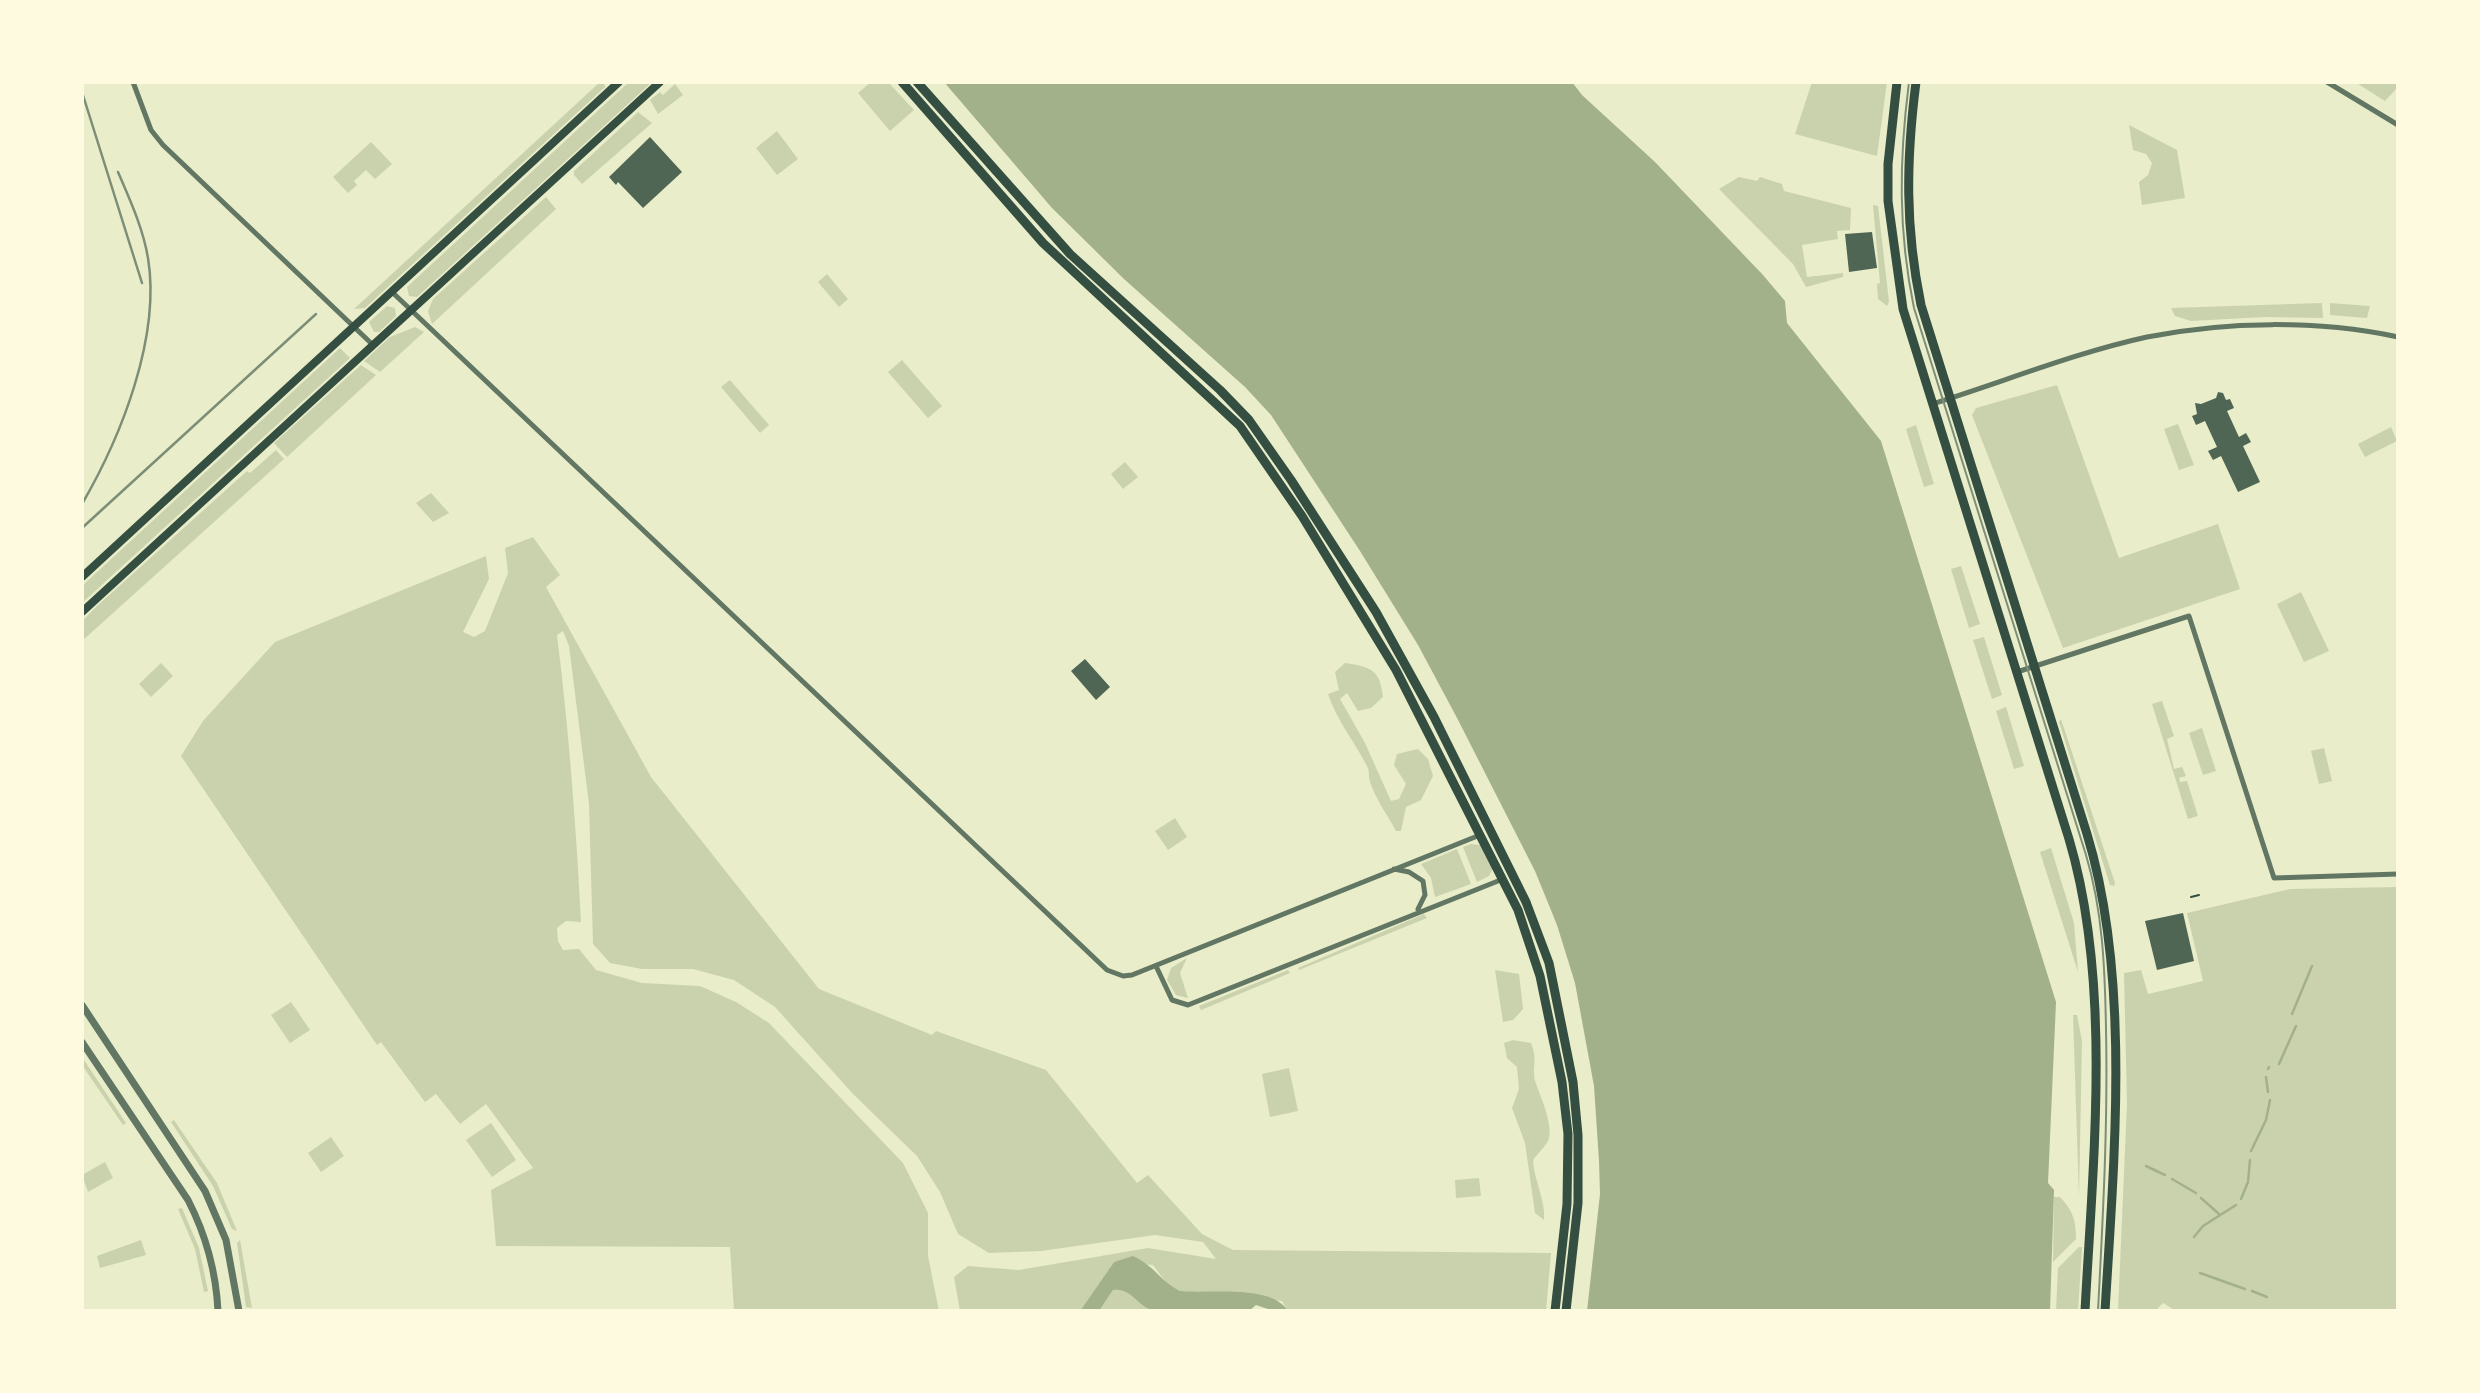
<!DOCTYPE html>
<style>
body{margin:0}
#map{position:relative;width:2480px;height:1393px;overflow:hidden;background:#e9edc9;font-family:"Alegreya Sans",sans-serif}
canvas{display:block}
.frame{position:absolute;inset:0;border:84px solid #fefae0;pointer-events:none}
</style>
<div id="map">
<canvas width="2480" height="1393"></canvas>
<div class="frame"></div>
</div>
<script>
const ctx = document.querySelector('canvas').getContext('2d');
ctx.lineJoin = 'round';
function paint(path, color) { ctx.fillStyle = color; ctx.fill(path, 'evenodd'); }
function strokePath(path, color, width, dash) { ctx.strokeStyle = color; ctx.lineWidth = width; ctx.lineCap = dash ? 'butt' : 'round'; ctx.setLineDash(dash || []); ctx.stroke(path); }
paint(new Path2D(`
 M600,82H604L605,87L365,308L354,309Z
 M629,82H652L417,297L409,296L407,287Z
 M871,82H888L914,110L890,131L858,93Z
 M1812,82H1887L1877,156L1795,134Z
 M2355,82H2398V87L2385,101Z
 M675,84L683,95L658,114L650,100L660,92L663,95Z
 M638,112L652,123L582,184L574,175V171Z
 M2129,125L2177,150L2185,198L2142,205L2139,182L2148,175L2152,163L2146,154L2133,150Z
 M777,131L798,159L777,175L756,148Z
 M371,142L392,164L375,179L366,170L354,181L357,185L348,193L333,177Z
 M1739,177L1757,181L1760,177L1782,184L1784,191L1851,208L1850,230L1837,231L1838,239L1802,245L1807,277L1843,273V277L1806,287L1793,264L1719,189Z
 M546,197L556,209L432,324L428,311L433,299Z
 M1873,205L1878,206L1889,302L1887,306L1878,299L1877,284L1880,283Z
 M827,274L848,299L839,307L818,282Z
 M2322,303L2323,318L2265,317L2191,321L2175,316L2171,308Z
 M2330,303L2370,306L2367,318L2330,315Z
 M387,306L395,308L396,316L379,332H374L369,322Z
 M415,327L424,332L380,372L364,361L390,337Z
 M340,348L350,358L82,603V586Z
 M902,360L942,406L928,418L888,372Z
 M361,365L376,375L287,457L274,443Z
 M730,380L769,425L760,433L721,387Z
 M2057,385L2119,558L2218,524L2240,589L2063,648L1972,415L1976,408Z
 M2178,424L2194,465L2179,470L2164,429Z
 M1916,425L1934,484L1924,487L1906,429Z
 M2391,427L2397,441L2365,457L2358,444Z
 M276,450L284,459L82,641V621L97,606L247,471L250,473Z
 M1125,462L1138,477L1123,489L1111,474Z
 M431,493L449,513L433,522L416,503Z
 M533,537L560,575L546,587L651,777L819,989L932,1035L936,1031L1046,1070L1137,1183L1148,1175L1202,1234L1233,1250L1551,1253L1546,1311H1288L1282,1301L1180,1291L1168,1285L1153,1265L1114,1262L1080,1311H960L954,1277L968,1266L1019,1270L1148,1248L1216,1259L1203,1242L1155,1235L1041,1251L989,1253L958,1234L940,1192L917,1156L853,1094L775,1007L734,980L693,969H642L610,963L593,944L589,804L569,646L563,631L557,635C569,730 576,826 581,922L566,921L557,928L558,941L563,950L579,949L596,970L642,983L700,986L736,1002L769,1023L903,1163L928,1213V1256L939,1311H734L730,1247L496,1246L491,1190L533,1168L486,1104L460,1124L436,1094L425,1102L381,1042L377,1045L181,756L203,721L275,642L486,556L489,579L463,632L474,637L485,631L508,573L505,548Z
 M1961,566L1980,624L1969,628L1951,569Z
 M2301,592L2329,651L2304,662L2277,604Z
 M1984,637L2002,695L1992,699L1973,640Z
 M161,663L173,676L151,697L139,684Z
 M1345,663C1372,667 1380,670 1383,697L1371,708L1358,711L1347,693L1340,699L1365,743L1391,801L1399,799L1406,784L1394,765L1397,754L1418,749L1428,759L1433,776L1421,800L1406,807L1401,831H1396C1388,816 1375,798 1370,782C1368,776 1370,771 1367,766C1354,741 1337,721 1328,694L1339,690L1335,672Z
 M2162,701L2174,736L2167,739L2174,769L2182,767L2186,776L2179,778L2180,782L2187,781L2198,816L2188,819L2152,704Z
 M2006,707L2024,766L2014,769L1996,711Z
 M2061,719L2115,883L2114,886L2110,885L2059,722Z
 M2202,728L2216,771L2203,775L2189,733Z
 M2324,748L2332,781L2319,784L2311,751Z
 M1175,818L1187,837L1168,850L1155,831Z
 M1471,844L1480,845L1493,868L1489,876L1477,882L1463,847Z
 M2051,848L2074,923L2078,972L2040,852Z
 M1457,849L1471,884L1435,897L1431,878L1421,864Z
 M2398,887V1311H2176L2163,1303L2155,1311H2118L2127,1104L2124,973L2141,970L2148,994L2203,981L2187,913L2290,889Z
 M1424,914L1427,918L1299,970L1298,968Z
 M1187,958L1180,973L1188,998L1176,995L1167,980L1171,968Z
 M1288,970L1290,973L1201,1010L1199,1006Z
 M1495,970L1519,974L1523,1009L1513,1020L1503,1022Z
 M291,1002L310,1030L290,1043L271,1015Z
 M2073,1015H2077L2082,1041L2079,1197Z
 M1513,1040L1531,1043C1538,1060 1532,1068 1535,1081C1540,1095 1556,1130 1547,1143C1543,1149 1537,1154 1533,1160C1534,1180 1546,1201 1544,1220L1535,1213L1525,1143L1512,1108L1519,1089L1517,1067L1507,1058L1504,1043Z
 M82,1057L126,1123L123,1125L82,1065Z
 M1289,1068L1298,1111L1270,1117L1262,1074Z
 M174,1120L217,1183L237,1231L232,1229L213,1186L171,1122Z
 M491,1123L516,1160L492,1177L466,1140Z
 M331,1137L344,1156L321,1172L308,1153Z
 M105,1162L113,1178L88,1192L82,1175Z
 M1479,1178L1481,1196L1456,1198L1455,1180Z
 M2054,1197H2060C2073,1211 2076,1220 2076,1239L2053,1262Z
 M182,1208L199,1248L208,1291L204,1292L195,1249L178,1209Z
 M141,1240L146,1255L100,1268L97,1256Z
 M240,1240L252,1308L246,1307L237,1243Z
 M2079,1247H2082L2078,1311H2056L2058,1268Z
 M1120,1289L1130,1293L1152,1311H1099L1113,1290Z`), '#cad2ad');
paint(new Path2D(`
 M944,82H1572L1582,95L1655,162L1763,275L1785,301L1787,323L1881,441L2056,1002L2048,1183L2054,1190L2050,1311H1587L1600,1194L1599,1161L1594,1086L1575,983L1557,925L1535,871L1456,716L1418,645L1360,551L1271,415L1245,387L1124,279L1052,208Z
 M1133,1256C1156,1267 1160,1281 1180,1291C1210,1294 1272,1284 1288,1311H1274L1256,1305L1249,1311C1219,1311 1185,1316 1155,1311C1138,1308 1132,1287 1113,1290L1099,1311H1080L1114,1262Z`), '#a3b18a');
strokePath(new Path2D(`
 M2292,1014L2312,966
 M2279,1064L2296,1026
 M2268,1069L2269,1067
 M2266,1077L2268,1092
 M2251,1151L2266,1120L2270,1100
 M2146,1166L2165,1175
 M2172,1179L2196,1193
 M2201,1198L2219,1214
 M2241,1199L2248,1182L2250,1160
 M2194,1237L2203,1226L2236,1205
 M2200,1273L2245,1289
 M2252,1291L2267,1297`), '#a3b18a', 2.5);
paint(new Path2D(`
 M650,137L682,172L643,208L618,182L616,185L609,177Z
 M1872,232L1877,268L1849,272L1845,234Z
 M2218,392L2223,393L2226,400L2230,399L2234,408L2227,411L2239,437L2246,433L2251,442L2243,446L2260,482L2238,492L2221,456L2213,460L2208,451L2217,447L2205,421L2196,425L2192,416L2197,414L2195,403L2201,404L2216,398Z
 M1085,659L1110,687L1096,700L1071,671Z
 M2183,913L2194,961L2157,970L2145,921Z`), '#4f6655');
strokePath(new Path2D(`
 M2191,897L2199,895`), '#344e41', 2);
strokePath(new Path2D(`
 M133,82L151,130L163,145L373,345
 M2327,82L2398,125
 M392,292L1107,970L1123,976L1132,975L1480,835
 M1932,404C2003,382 2074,353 2147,337C2226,321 2318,320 2398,337
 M2017,672L2189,616L2274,878L2398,874
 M1394,869L1409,872L1423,881L1425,895L1418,909
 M1156,966L1172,1000L1188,1005L1503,879`), '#617663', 5);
strokePath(new Path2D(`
 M82,1005L205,1191L226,1240L239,1311
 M82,1042L188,1200C206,1235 216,1271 218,1311`), '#617663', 7);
strokePath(new Path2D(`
 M82,577L619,82
 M82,612L660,82`), '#344e41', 8);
strokePath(new Path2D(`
 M902,82L1043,243L1240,426L1302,516L1396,670L1518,910L1540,976L1562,1082L1568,1134L1567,1204L1555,1311
 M917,82L1070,254L1220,390L1249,420L1291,480L1376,612L1434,717L1526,902L1549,963L1573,1082L1578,1135V1203L1566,1311
 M1897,82L1888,164V201L1903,309L2069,839C2112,983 2093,1161 2085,1311
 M1916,82C1906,161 1905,227 1921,305L2087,834C2131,978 2114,1161 2105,1311`), '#344e41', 9);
strokePath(new Path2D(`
 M1909,82C1899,160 1898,231 1914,308L2086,855C2103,912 2105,970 2106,1029C2108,1123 2103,1217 2098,1311`), '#7c8e77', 2);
strokePath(new Path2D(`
 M82,92L142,283
 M82,504C121,437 161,337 148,258C143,228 130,200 118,172
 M82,528L316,314`), '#7c8e77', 2.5);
</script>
